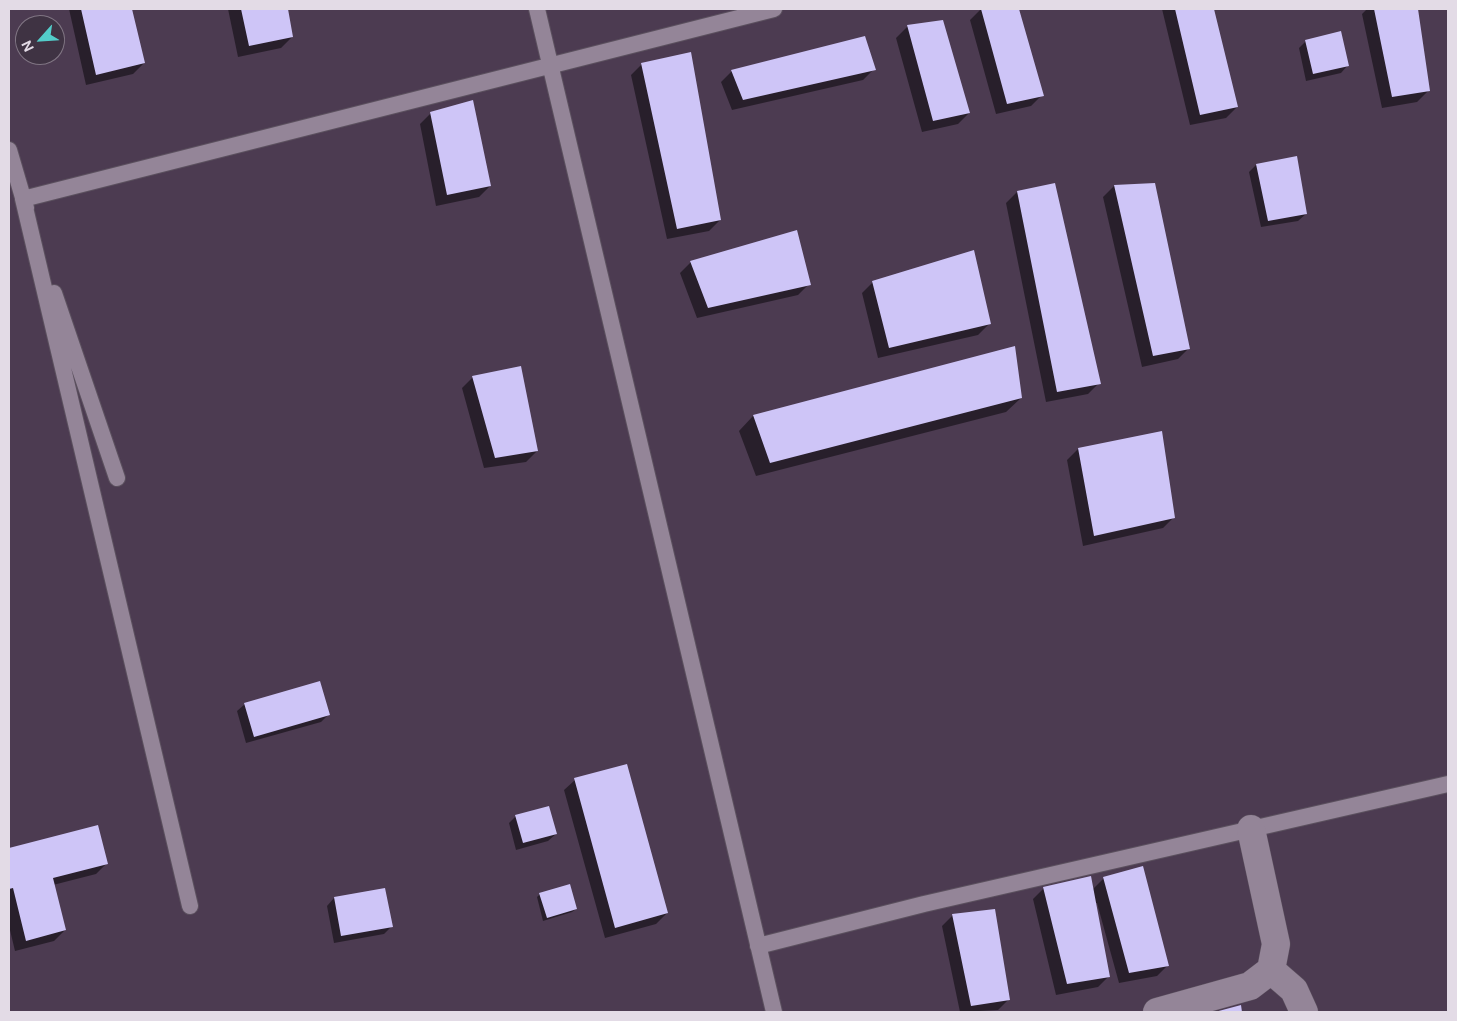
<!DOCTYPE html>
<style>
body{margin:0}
#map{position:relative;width:1457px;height:1021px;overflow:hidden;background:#3f3343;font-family:"DM Sans",sans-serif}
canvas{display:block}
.frame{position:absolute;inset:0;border:10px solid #e3dbe6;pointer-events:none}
.north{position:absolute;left:15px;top:15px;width:50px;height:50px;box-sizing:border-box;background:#3f3343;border:1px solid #817684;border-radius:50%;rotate:244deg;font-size:14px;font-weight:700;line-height:20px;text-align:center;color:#e3dbe6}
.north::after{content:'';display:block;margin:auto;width:18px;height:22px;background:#53cdca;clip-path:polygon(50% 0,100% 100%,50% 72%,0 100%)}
</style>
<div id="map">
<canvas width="1457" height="1021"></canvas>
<div class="frame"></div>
<div class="north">N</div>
</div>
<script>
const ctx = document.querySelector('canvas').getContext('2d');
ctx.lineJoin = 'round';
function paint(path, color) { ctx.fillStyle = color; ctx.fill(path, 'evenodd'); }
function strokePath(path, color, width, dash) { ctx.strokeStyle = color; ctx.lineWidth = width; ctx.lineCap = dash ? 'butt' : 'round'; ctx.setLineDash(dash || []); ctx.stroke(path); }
paint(new Path2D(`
 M9,9H1448V1012H9ZM25,25H55V55H25Z`), '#4c3b51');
paint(new Path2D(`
 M69,9H131L144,63L133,74L86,85Z
 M228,9H287L292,37L281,48L238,57Z
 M981,9H1017L1042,95L1031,106L996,114L970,20Z
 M1162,9H1213L1237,107L1226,118L1190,125Z
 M1367,9H1416L1428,91L1417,102L1382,108L1362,14Z
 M942,21L969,113L958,124L922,132L896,38L907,27Z
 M1306,41L1348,65L1341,73L1306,81L1299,48Z
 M642,64L720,220L709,231L667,239L631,75Z
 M874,69L863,80L732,110L721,82L732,71Z
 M431,113L490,186L479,197L436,206L420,124Z
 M1256,165L1306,214L1298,221L1261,227L1249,172Z
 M1154,184L1189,348L1178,359L1142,367L1103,197L1114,186Z
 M1017,192L1099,383L1088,394L1046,402L1006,203Z
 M691,262L809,284L798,295L697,318L680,273Z
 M873,282L989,324L978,335L878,358L862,293Z
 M1014,348L1021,398L1006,412L756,476L739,431L753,416Z
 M473,377L537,451L526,462L484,468L462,388Z
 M1078,449L1174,517L1163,528L1083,546L1067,460Z
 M245,704L328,715L321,722L246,743L237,711Z
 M575,780L667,913L656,924L605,938L564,790Z
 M516,816L556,834L548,841L516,850L509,823Z
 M97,827L107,863L96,874L53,885L65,930L54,941L15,951L9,926V849Z
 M1104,878L1168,965L1157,976L1119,983L1097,903H1095L1109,976L1098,987L1056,995L1033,899L1044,888L1092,890Z
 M540,894L576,909L572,912L543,921L537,897Z
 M334,898L391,927L384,934L334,943L327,906Z
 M953,915L1009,999L998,1010L960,1012L942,926Z`), '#0007');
paint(new Path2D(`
 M81,9H132L145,63L96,75Z
 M241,9H288L293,37L249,46Z
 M981,9H1019L1044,96L1007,104Z
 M1175,9H1214L1238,107L1200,115Z
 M1374,9H1418L1430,91L1392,97Z
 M943,20L970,113L933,121L907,25Z
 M1341,31L1349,66L1313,74L1305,40Z
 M865,36L876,70L743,100L731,70Z
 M691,52L721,220L677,229L641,63Z
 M473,100L491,186L447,195L430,112Z
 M1297,156L1307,214L1268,221L1256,164Z
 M1055,183L1101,384L1057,392L1017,191Z
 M1155,183L1190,349L1153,356L1114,185Z
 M797,230L811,285L708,308L690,261Z
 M974,250L991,324L889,348L872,281Z
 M1015,346L1022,398L770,463L753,415Z
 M521,366L538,451L495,458L472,376Z
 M1162,431L1175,518L1094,536L1078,448Z
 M320,681L330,715L254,737L244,703Z
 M627,764L668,913L615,928L574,778Z
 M549,806L557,834L523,843L515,815Z
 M98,825L108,864L53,878L66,930L26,941L13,888L9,889V848Z
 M1143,866L1169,966L1129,973L1103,877Z
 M1091,876L1110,977L1067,984L1043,887Z
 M570,884L577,909L547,918L539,893Z
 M385,888L393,927L341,936L334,897Z
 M995,909L1010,1000L971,1006L952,914Z
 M1241,1005L1242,1012H1215Z`), '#cec5f7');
const lane = new Path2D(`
 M537,9L774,1012
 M9,150L26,208
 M23,199L774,9
 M23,199L190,906
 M54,293L117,478
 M758,946L924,904L1448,784`);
const street = new Path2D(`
 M1271,970L1294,990L1304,1012
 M1157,1012L1250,986L1271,970L1276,944L1251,829`);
strokePath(lane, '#5b505e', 18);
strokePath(street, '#5b505e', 29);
strokePath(lane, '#948598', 16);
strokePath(street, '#948598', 28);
</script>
